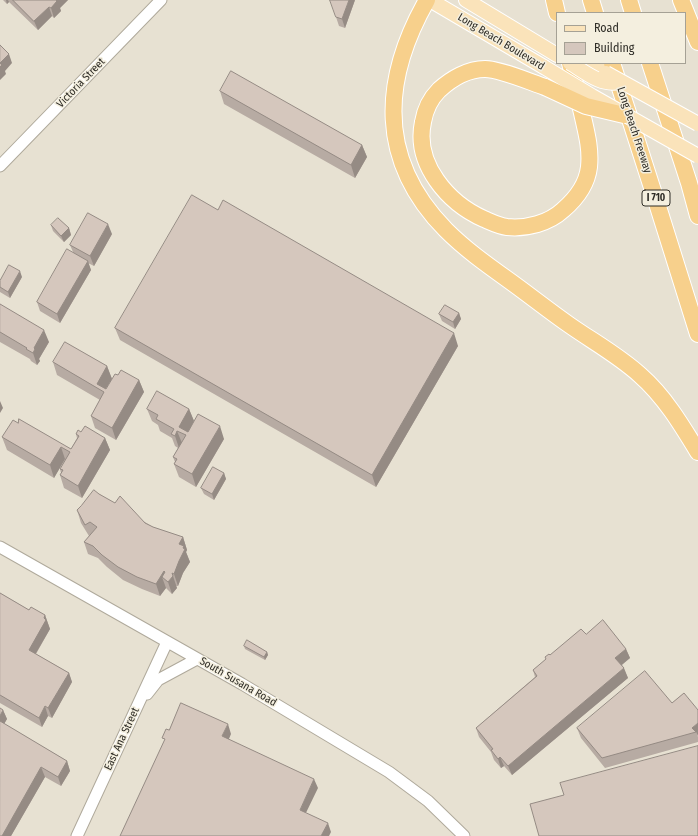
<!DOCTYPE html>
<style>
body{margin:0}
#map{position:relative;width:698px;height:836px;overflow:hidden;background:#e7e1d2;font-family:"Fira Sans Condensed",sans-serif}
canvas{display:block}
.legend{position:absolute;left:556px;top:12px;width:130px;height:52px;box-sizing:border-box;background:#f4efdf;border:1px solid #a5a195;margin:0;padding:5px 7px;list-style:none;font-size:12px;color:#2f2d27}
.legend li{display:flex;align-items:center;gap:8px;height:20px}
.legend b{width:20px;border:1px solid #a5a195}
</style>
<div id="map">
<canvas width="698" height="836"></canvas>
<ul class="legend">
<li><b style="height:5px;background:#fae3ba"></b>Road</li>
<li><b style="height:11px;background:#d5c7bd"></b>Building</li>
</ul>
</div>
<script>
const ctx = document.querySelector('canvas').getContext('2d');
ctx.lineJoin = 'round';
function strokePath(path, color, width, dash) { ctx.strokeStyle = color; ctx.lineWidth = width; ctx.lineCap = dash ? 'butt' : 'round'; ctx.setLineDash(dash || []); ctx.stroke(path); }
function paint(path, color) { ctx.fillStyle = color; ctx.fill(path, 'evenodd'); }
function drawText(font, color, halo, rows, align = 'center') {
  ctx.font = font + ' "Fira Sans Condensed",sans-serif'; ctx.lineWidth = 3; ctx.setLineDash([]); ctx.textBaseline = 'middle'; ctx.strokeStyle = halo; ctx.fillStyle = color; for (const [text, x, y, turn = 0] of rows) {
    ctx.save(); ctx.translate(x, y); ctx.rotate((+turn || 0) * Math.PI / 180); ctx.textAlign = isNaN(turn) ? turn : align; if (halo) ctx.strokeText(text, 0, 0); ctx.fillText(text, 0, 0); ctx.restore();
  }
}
const minor = new Path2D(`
 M0,166L161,0
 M0,547L242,684L389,772L428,801L464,836
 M147,694L158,680L197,659
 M77,836L167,642`);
const major = new Path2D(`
 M430,0L544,67
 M466,0L557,55
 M589,63L606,73`);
const highway = new Path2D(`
 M427,0C381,81 378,161 446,230C465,249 486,264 507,279C528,294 548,310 568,324C592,341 618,355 640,375C664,396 681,424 698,452
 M554,0L557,13
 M591,0L595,13
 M629,0L633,13
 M681,0L698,42
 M612,63L655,197L698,334
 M650,63L689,183L698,216
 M545,87C530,82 500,69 485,69C468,69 451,79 439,90C430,99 425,110 423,122C414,164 448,203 484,219C491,222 499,226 507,227C527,229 549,223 563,210C577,198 587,184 589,167C591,148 586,131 582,113C578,96 574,80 570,63`);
strokePath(minor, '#afa99b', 13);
strokePath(major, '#fff', 16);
strokePath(highway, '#fff', 18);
strokePath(minor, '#fff', 11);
strokePath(major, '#fae3ba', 14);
strokePath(highway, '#f7d08c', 16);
const majorBridge = new Path2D(`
 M570,63C585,72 601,86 619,82
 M544,67L592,96L698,156
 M606,73L698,124`);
const highwayBridge = new Path2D(`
 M545,87L586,106L624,115`);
strokePath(majorBridge, '#fff', 16, []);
strokePath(highwayBridge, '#fff', 18, []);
strokePath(majorBridge, '#fae3ba', 14);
strokePath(highwayBridge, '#f7d08c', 16);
paint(new Path2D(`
 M3,0H68L60,8L61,11L54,18L52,16L38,30L9,2L7,4Z
 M355,0L345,28L339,26L336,17Z
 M220,91L362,145L367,157L355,178L224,104Z
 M218,210L458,346L376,487L120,340L115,328Z
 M51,225L69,228L71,235L64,242L53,231Z
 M112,234L94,266L88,263L91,270L60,323L40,311L37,302L73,252L70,245Z
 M22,277L10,298L0,292V287Z
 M0,304L49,342L39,359L40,361L37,365L31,361L30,359L0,342Z
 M459,313L461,319L455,329L442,321L439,314Z
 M53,362L107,366L112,379L105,389H106L118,375L139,380L144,392L116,440L95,428L91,416L100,400L57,375Z
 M147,409H189L194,421L224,439L196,487L179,477L174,464L175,462L173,457L178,448L175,446L172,438L160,431L158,425L152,421Z
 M18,423L71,449L77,438L76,434L81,432L105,438L110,450L82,498L64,488L60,475L61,473L60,469L65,459L54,478L7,450L2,437Z
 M224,473L226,479L214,500L204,494L201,488Z
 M99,494L153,527L183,537L187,550L186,552L190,562L183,573L178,586H176L177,588L172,594L166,588L160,596L142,589L123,580L107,567L98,558L88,554L84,542L89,536L81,523L77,510Z
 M0,593L29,610L45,615L50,629L36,654L69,673L72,682L52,718L48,716L42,727L0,703Z
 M586,634L626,649L630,658L622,665L628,678L512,775L504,766L501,768L494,760L491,752L479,737L476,728L535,677L533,670L546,659L545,657L550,655Z
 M244,646L267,652L268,655L265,660L245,649Z
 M684,693L698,737V742L605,768L581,738L577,728L672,703Z
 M0,708L3,710L7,719L4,724L67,761L70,771L61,786L45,777L11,836H0Z`), '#b7aba3');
paint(new Path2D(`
 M6,0H8L9,2L7,4Z
 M56,0H68L60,8L61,11L54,18L51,8Z
 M349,0H355L345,28L342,19Z
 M49,7L52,16L38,30L34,21Z
 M9,54L12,63L5,71L6,74L0,80V63Z
 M362,145L367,157L355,178L351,165Z
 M108,224L112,234L94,266L90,256Z
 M69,228L71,235L64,242L61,236Z
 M88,261L91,270L60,323L57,314Z
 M20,271L22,277L10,298L8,292Z
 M459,313L461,319L455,329L453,322Z
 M44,330L49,342L39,359L40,361L37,365L33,353L34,348Z
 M454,333L458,346L376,487L372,475Z
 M107,366L112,379L104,392L97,384Z
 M139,380L144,392L116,440L112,428Z
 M0,401L3,408L0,413Z
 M189,409L194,421L186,436L179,427Z
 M220,426L224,439L196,487L192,474Z
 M177,431L182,443L179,448L175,436Z
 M105,438L110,450L82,498L78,486Z
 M61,447L65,459L54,478L50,465Z
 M224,473L226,479L214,500L212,494Z
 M183,537L187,550L186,552L190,562L183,573L178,586L174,574L179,544Z
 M164,571L168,581L162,577L166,588L160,596L156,584Z
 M173,576L177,588L172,594L168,582Z
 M45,615L50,629L32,660L29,650Z
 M626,649L630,658L619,667L615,658Z
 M267,652L268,655L265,660L264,657Z
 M624,668L628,678L512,775L508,766Z
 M69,673L72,682L52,718L48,708Z
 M45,706L48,716L42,727L39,718Z
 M3,710L7,719L1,729L0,727V716Z
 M698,723V736L696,732L692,728Z
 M228,724L231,734L226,746L222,736Z
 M500,757L504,766L501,768L498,759Z
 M67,761L70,771L61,786L58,777Z
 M41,767L45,777L11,836H2Z
 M314,779L318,788L303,819L300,810Z
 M328,823L331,832L329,836H321Z`), '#958b84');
const building = new Path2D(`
 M13,0H56L57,1L51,8L49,7L34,21Z
 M330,0H349L342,19L336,17Z
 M0,45L9,54L0,63L2,65L0,67Z
 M231,71L362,145L351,165L220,91Z
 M192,195L218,210L223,200L454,333L372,475L115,328Z
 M88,213L108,224L90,256L70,245Z
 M58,218L69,228L61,236L51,225Z
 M67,249L88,261L57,314L37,302Z
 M9,265L20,271L8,292L0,287V281Z
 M0,304L44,330L34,348L35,349L33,353L26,349L27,348L0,332Z
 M445,305L459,313L453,322L439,314Z
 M65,342L107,366L97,384L106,389L115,374L118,375L121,370L139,380L112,428L91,416L104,392L53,362Z
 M157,391L189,409L179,427L188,432L198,414L220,426L192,474L174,464L177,459L173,457L186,435L177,431L175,436L171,434L174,429L156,419L158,415L147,409Z
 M19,419L71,449L79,436L76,434L78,430L81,432L85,426L105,438L78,486L60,475L63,470L60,469L70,452L61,447L50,465L2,437L13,420L18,423Z
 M213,467L224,473L212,494L201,488Z
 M94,490L99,494L115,503L120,496L145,523L153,527L183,537L179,544L184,546L183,548L185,549L179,561L174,574L172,573L173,576L168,582L162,577L165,572L164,571L156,584L137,577L118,567L102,555L93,546L84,542L97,527L90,522L85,525L77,510L81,506Z
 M0,593L29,610L31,607L45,615L44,618L46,620L29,650L69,673L48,708L45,706L39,718L0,695Z
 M603,620L626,649L615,658L624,668L508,766L500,757L498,759L491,750L493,749L476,728L537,676L533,670L546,659L545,657L549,654L550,655L581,629L586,634Z
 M247,640L267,652L264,657L244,646Z
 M645,671L672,703L684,693L698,710V723L692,728L696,732L602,758L577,728Z
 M181,703L228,724L222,736L314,779L300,810L328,823L321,836H120L165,739L162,738L166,729L169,730Z
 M0,708L3,710L0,716Z
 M0,721L67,761L58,777L41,767L2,836H0Z
 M698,746V836H539L530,804L564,795L560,783Z`);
paint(building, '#d5c7bd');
strokePath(building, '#958b84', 1);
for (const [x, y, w] of [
 [656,198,28]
]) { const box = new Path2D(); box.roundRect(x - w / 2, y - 8, w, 16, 3); ctx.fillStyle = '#f4efdf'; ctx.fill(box); strokePath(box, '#2f2d27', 1); }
drawText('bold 10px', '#2f2d27', null, [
 ["I 710",656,198]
]);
drawText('11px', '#2f2d27', '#f4efdf', [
 ["Long Beach Boulevard",501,42,31],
 ["Victoria Street",81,83,-46],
 ["Long Beach Freeway",634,130,72],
 ["South Susana Road",238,682,30],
 ["East Ana Street",122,739,-65]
]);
</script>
